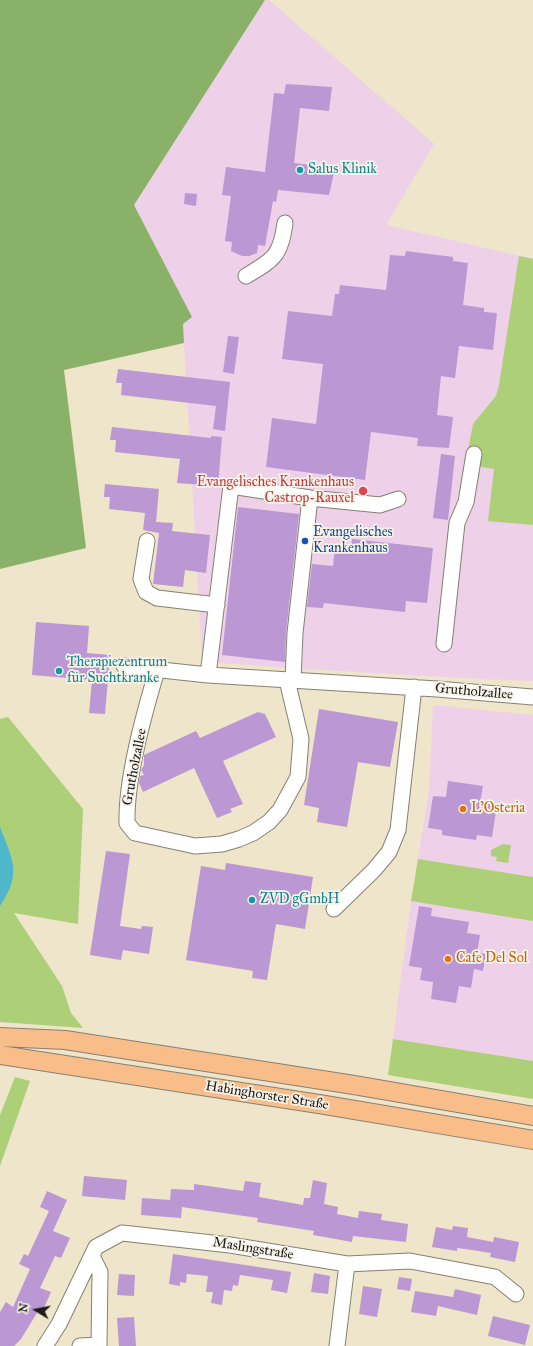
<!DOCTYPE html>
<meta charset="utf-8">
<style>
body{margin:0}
#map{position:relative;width:533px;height:1346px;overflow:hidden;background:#eee5ca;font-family:"IM FELL Great Primer",serif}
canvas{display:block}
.north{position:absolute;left:16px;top:1290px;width:40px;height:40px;-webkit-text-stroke:3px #f7f3e8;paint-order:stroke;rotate:280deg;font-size:11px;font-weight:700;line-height:16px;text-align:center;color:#1c1c1c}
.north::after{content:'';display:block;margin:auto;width:14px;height:18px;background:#1c1c1c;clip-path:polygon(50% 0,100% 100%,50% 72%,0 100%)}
</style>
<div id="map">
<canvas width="533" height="1346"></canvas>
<div class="north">N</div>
</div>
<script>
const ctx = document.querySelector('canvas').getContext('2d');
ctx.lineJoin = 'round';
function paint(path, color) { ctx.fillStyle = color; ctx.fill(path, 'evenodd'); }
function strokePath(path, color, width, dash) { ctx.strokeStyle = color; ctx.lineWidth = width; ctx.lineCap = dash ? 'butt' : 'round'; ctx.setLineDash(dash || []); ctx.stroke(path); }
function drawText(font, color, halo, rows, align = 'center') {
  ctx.font = font + ' "IM FELL Great Primer",serif'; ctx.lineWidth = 3.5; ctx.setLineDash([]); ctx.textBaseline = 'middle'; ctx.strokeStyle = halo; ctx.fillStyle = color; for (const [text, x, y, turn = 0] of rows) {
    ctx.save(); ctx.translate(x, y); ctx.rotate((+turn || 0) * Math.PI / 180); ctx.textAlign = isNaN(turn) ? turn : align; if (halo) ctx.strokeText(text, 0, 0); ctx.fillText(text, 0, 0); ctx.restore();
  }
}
paint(new Path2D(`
 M265,0H269L434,144L386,225L533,259V681L480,679L305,669L220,663L202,659L183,324L192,317L134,205Z
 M433,705L533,715V877L418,859L429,791Z
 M411,901L533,920V1061L393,1039Z`), '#eed0e8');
paint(new Path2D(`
 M519,256L533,259V525L488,521L494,469L477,466L468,450L473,424L496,396L499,385Z
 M8,717L83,809L78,924L14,913L62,986L71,1013L83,1028L0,1022V719Z
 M503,844L511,845L508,863L496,861L497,857L491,856V850Z
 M418,859L533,877V921L411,901Z
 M393,1039L533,1061V1099L388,1075Z
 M15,1077L30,1081L0,1166V1115Z`), '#accf78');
paint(new Path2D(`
 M0,0H265L134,205L192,317L183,324L184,343L64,370L86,548L0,569Z`), '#89b268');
paint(new Path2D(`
 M0,827C13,861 22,873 0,906Z`), '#4eb7cc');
paint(new Path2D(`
 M286,84L332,87L329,111L300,108L294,163L335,168L329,195L278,190L276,202L273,201L265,246L258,245L257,253L249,256H242L231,251L232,242L225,241L231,196L222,195L226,167L265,172L274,93L284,94Z
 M185,193L197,194L196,206L184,204Z
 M406,251L453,257V261L468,263L463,305L484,308V312L497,313L493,350L459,346L455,378L441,376L437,415L453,417L449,448L417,446L418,438L371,432L365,480L266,467L272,418L316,424L323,364L282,359L288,311L332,316L335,294H339L340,285L386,290L390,255L405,256Z
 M228,336L239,337L234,374L223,372Z
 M118,369L230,382L225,431L213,429L216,406L121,395L122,383H116Z
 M112,427L211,438V436L222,437L218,486L177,483L180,459L115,452L116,440H110Z
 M441,454L455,456L448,520L433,518Z
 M105,484L159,489L156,522L173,523L172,531L210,535L206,573L185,570L183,587L153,584L159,533L143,530L145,513L109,509L110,497H104Z
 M238,507L299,514L286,632L285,662L222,655Z
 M352,539L433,548L427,603L406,601L405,612L324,603L323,608L307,607L312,564L333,566L335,548L351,550Z
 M36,622L89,626L87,653L110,655L105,714L89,713L92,680L32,675Z
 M319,709L398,722L390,767L358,762L347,827L317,822L319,808L304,805Z
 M258,712L265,714L276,737L223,761L243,804L230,809L232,812L217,818L194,768L143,792L139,783L140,776L144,775L141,770L144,765V755L196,731L200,738Z
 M448,781L483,786L480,802L497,805L492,837L477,835L476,840L442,835V830L428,828L433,796L446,797Z
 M106,851L130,854L120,926L141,929L142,926L153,927L149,954L123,950L121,960L90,955Z
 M226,863L313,877L305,929L276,924L267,980L252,978L253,971L186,960L201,866L225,870Z
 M419,906L432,908L431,916L469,922L467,933L480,935L477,953L486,954L483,971L474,969L471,988L459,986L456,1003L431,999L433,982L420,980L422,968L409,966Z
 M84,1176L127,1180L125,1200L82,1196Z
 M313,1180L327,1183L324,1204L338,1207L337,1214L358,1218L359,1211L382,1214L381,1220L408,1224L406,1242L353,1236L352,1242L313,1235L314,1231L257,1222L258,1218L182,1207L181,1218L141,1215L142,1198L170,1200L171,1189L194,1190V1184L243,1191L245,1181L261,1183L259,1197L303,1205L304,1198H310Z
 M47,1191L67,1200L53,1231L70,1238L61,1258L55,1256L40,1288L51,1292L43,1310L40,1308L21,1339L14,1346H0V1312L6,1302L13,1307L30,1269L19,1264L24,1254L28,1256L49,1211L40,1207Z
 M453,1226L468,1228L467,1237L493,1242L494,1237L519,1242L515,1262L490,1257L491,1253L465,1249L457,1248V1251L432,1247L436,1227L452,1230Z
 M173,1254L291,1272L287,1293L271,1290L273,1280L240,1275L238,1286L233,1285L232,1291L224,1290L222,1305L211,1303L213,1292H206L208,1276L187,1274L186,1283L180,1282V1286L169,1284Z
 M314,1273L330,1276L328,1294L311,1292Z
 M119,1274L135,1275L134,1296L117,1295Z
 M399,1277L412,1279L410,1291L397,1289Z
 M363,1286L382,1289L377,1317L359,1314Z
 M455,1289L481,1295L477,1315L438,1306L436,1316L411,1312L415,1291L453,1297Z
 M493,1316L530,1325L525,1345L488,1336Z
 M134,1317L136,1346H119L117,1318Z`), '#bb97d4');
const minor = new Path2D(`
 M246,276C273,260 281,256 285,223
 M310,498L380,505L398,499
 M147,541L141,579L146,592L157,598L217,605
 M444,644L457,523L466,502L474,454
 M124,666L208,675L437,689L533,697
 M157,670C144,714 126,778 127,823L135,833L195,846L222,844L239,839L253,833L269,822L280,810L298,777L301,739L287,680
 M208,675L231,486L310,498L295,633L293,680
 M334,909L374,870L389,852L398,830L414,687
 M92,1256L100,1272L99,1346
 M45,1346L59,1324L96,1247L122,1233L230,1245L347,1264L410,1261L495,1277L516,1294
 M80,1346L99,1345
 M337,1346L347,1264`);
const major = new Path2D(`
 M0,1037L65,1040L354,1085L533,1116
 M0,1055L319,1104L533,1140`);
strokePath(minor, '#858073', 17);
strokePath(major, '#858073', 20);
strokePath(minor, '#fff', 15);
strokePath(major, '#f8bd89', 18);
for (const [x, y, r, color] of [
 [300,170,4,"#0f9aa8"],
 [363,491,5,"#e0444e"],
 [305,541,4,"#1a4fb4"],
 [59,671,4,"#0f9aa8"],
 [463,809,4,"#e8710a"],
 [252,900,4,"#0f9aa8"],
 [448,959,4,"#e8710a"]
]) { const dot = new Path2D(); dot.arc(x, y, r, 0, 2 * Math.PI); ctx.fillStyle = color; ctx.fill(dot); strokePath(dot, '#f7f3e8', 1.5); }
drawText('14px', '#0d838f', '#f7f3e8', [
 ["Salus Klinik",308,170],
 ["Therapiezentrum",67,663],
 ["für Suchtkranke",67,679],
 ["ZVD gGmbH",260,900]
], 'left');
drawText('14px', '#be3a42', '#f7f3e8', [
 ["Evangelisches Krankenhaus",354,483],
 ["Castrop-Rauxel",354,499]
], 'right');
drawText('14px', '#164399', '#f7f3e8', [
 ["Evangelisches",313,533],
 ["Krankenhaus",313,549]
], 'left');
drawText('14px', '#1c1c1c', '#f7f3e8', [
 ["Grutholzallee",474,692,5],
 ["Grutholzallee",135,767,-79],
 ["Habinghorster Straße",267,1096,9],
 ["Maslingstraße",253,1249,9]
]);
drawText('14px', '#c56008', '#f7f3e8', [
 ["L'Osteria",471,809],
 ["Cafe Del Sol",456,959]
], 'left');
</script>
